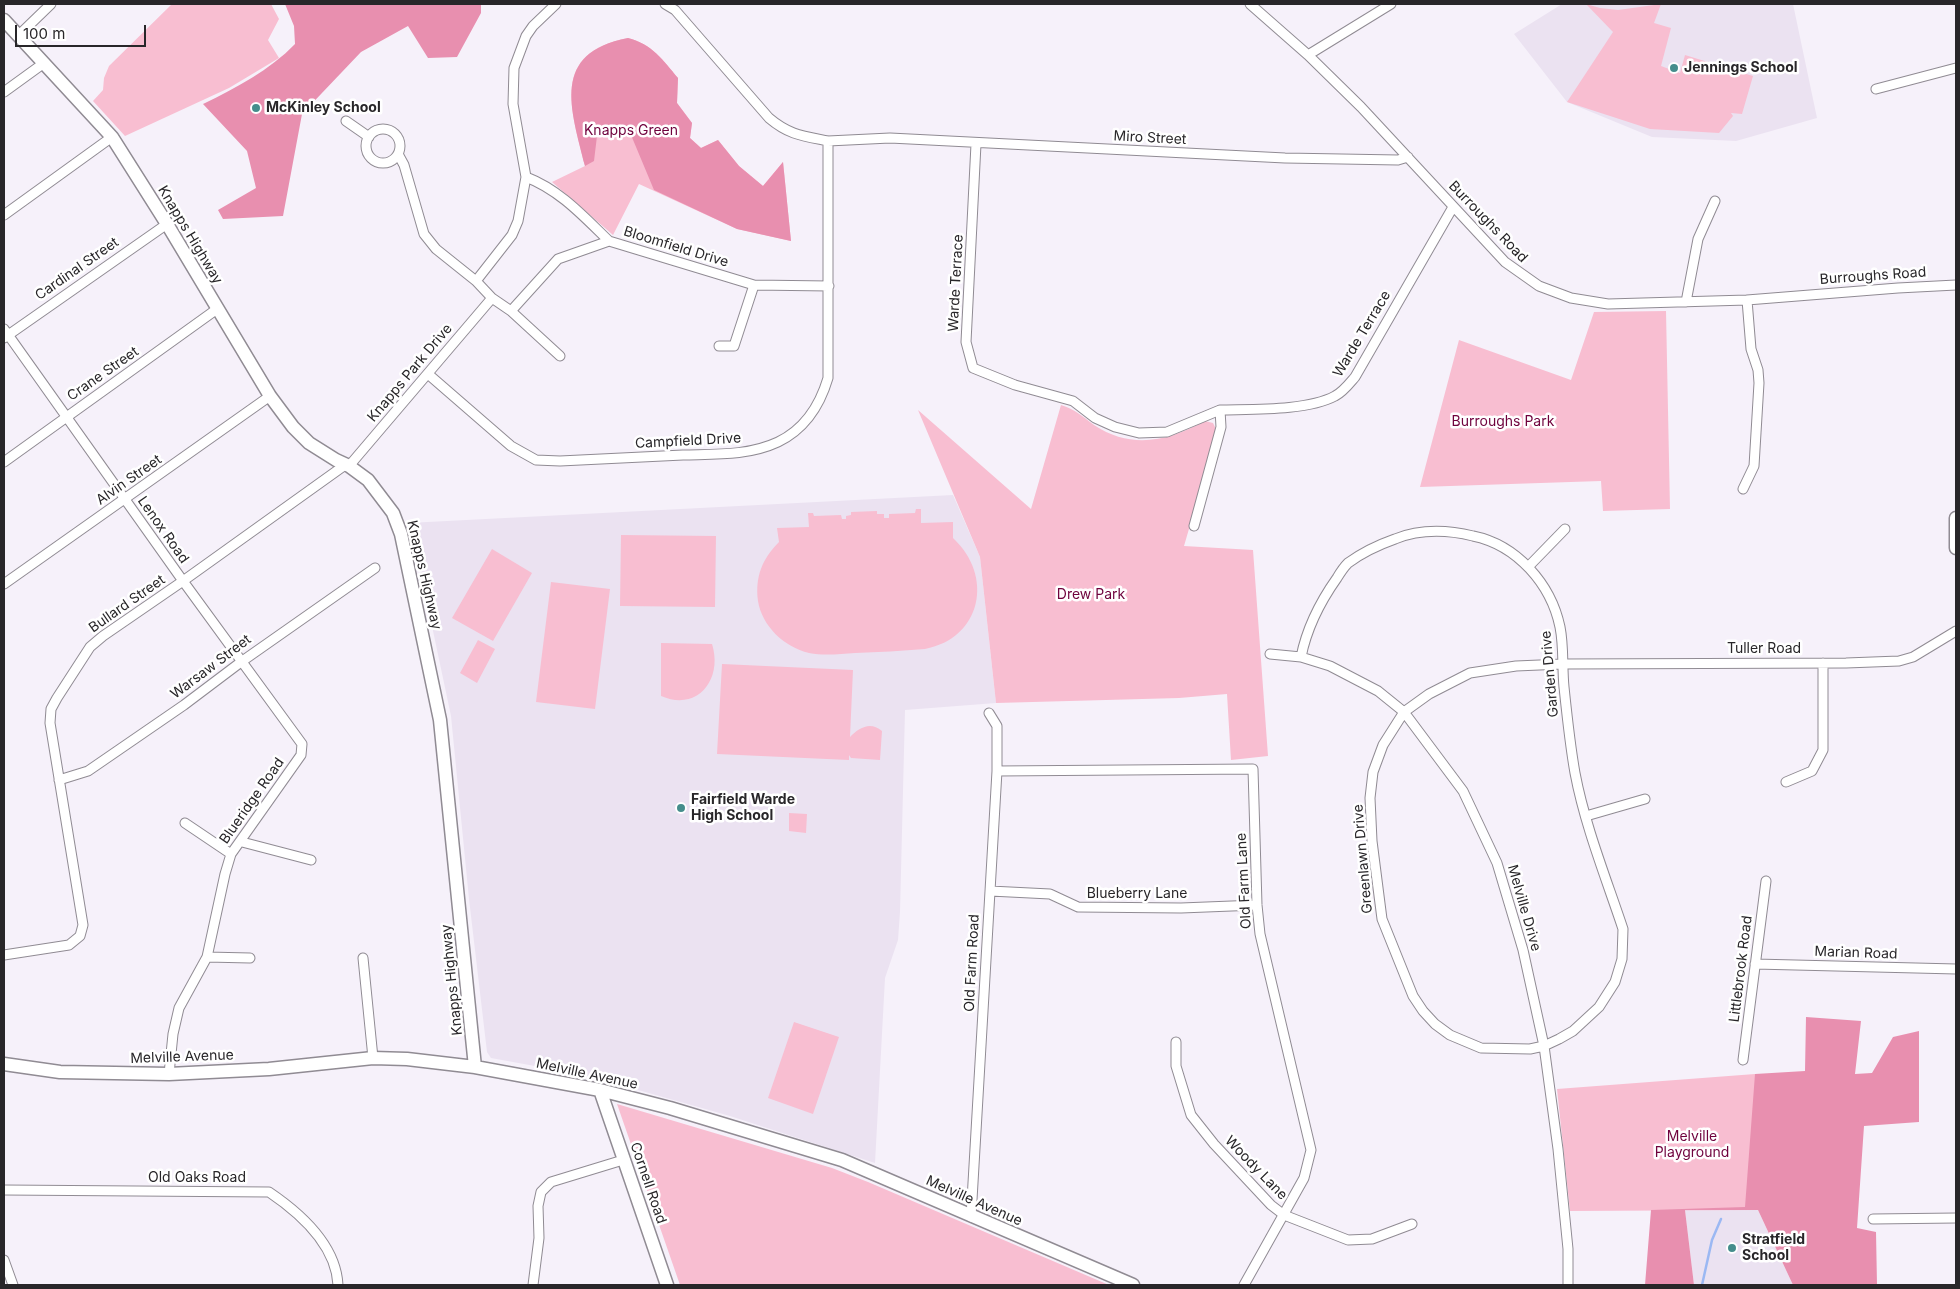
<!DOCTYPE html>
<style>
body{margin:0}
#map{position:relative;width:1960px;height:1289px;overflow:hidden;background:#f6f1fa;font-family:Inter,sans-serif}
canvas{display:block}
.frame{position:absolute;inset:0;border:5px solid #282629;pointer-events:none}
.scale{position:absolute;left:15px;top:25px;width:131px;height:22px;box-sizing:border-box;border:2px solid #282629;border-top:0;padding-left:6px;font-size:15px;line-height:18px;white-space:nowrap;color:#282629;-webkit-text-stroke:4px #fff;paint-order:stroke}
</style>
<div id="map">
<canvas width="1960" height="1289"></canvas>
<div class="frame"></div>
<div class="scale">100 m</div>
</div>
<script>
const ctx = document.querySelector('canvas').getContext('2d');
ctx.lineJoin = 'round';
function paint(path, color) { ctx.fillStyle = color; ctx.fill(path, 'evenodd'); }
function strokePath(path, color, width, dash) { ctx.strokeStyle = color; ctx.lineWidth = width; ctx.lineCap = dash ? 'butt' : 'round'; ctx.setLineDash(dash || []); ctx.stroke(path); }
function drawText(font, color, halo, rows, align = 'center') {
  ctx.font = font + ' Inter,sans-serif'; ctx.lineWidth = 5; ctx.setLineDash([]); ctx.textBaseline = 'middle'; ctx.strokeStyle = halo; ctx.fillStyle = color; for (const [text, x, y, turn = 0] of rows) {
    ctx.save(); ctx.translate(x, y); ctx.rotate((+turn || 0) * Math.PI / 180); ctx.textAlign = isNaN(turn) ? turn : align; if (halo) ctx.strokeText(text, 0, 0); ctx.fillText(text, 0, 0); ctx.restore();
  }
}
paint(new Path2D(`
 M1562,4H1793L1817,118L1736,141L1652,137L1567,102L1514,34Z
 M953,495L980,557L996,703L905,710L900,912L898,940L885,978L875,1163L730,1116L617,1084L584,1075L491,1058L487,1052L469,899L451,716L414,541L408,523Z
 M1685,1210H1758L1793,1285H1694Z`), '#ebe2f1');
paint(new Path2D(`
 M172,4H271L279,19L268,40L279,58L229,88L125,136L93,101L103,90L104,78L109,66Z
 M1586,4L1600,8L1618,10L1661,4L1654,23L1671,28L1661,66L1680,73L1685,55L1753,76L1742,114L1731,113L1733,116L1719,133L1650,129L1567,102L1613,32Z
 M628,38C652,44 663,60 678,78L677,103L692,123L690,138L701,148L718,140L739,166L763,186L783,162L791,241L737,229L639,184L613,235L552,182L585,166C571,108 550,53 628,38Z
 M1666,311L1670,509L1603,511L1601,481L1420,487L1459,340L1571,380L1594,312Z
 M1061,405C1075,409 1083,417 1094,425C1132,450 1168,441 1205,421L1213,423L1217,431L1216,436L1184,546L1253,550L1268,756L1231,760L1227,694L1179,698L996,703L980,557L918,410L1031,509Z
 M916,509H921V523L953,522V538C994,576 982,638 925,649C902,651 878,652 855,653C840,654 824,656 809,653C784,647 762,626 758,601C755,577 762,559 779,542L777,528L809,527L808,513H813L814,516L841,515L842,519H846V516L851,515V512L877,511V514H884V518H889V514L915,513Z
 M621,535L716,536L715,607L620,606Z
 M492,549L532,573L493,641L452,618Z
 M551,582L610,589L595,709L536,702Z
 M478,640L495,649L477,683L460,673Z
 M661,643L712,644C723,679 698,712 661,696Z
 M722,664L853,670L850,737C859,728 870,721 882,731L880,760L851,758L849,755V760L717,754Z
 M789,813L807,814L806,833L789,831Z
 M794,1022L839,1037L813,1114L768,1098Z
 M1755,1074L1758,1210L1570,1211L1557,1089Z
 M617,1104L832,1168L868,1182L1109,1285H680Z`), '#f8bed1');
paint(new Path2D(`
 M285,4H481V13L457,57L428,58L408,26L361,52L302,114L283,216L223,219L218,210L256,188L247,151L203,104C236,88 270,70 295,44L294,26Z
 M628,38C652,44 663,60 678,78L677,103L692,123L690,138L701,148L718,140L739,166L763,186L783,162L791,241L737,229L654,190L631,135L624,126L597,136L594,161L585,166C571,109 550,53 628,38Z
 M1806,1017L1861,1021L1855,1074L1872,1073L1893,1037L1919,1031V1122L1864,1126L1857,1228L1876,1232L1877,1285H1793L1758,1210H1685L1694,1285H1645L1651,1210L1745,1207L1755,1074L1805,1071Z`), '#e88faf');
strokePath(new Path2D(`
 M1702,1285L1712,1240L1721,1219`), '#9bb8f3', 2.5);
const street = new Path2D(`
 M665,4L675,10L769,118C789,135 803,136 828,141L890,138L1285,158L1398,160L1408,157
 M1250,4L1308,55L1361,107L1505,262L1539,286L1571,298L1608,304L1747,300L1898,288L1956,285
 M19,35L51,4
 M1308,55L1391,4
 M1876,89L1956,68
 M4,92L44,63
 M346,121L369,137
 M366 146a17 17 0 1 1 34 0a17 17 0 1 1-34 0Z
 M976,144L966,342L973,368L1015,385L1073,401L1095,418L1115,427L1139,433L1167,432L1220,410
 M398,154L404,165L424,234L436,249L476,281L492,298L511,311L560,356
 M526,177C560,190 584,217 609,241
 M4,215L112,137
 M476,281L512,235L518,221L526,177L513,104L514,68L526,36L533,26L556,4
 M1686,302L1698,239L1715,201
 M511,311L558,259L609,241L754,285L829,286
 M4,329L183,581L302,744L301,755L231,854L225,874L207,957L179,1008L173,1034L169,1074
 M4,338L167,224
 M719,346H734L754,285
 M428,374L511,446L536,460L560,461C601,459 642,457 683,455C715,454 748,456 778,442C805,429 820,405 828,378V141
 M4,462L217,309
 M349,466L492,298
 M1743,489L1754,466L1759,383L1758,370L1751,349L1747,300
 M1194,526L1221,427L1220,410C1253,409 1307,411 1335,396C1343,392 1349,384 1355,377L1453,207
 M1528,567L1565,529
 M4,584L270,396
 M1270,654L1301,657L1330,666L1378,691L1404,712L1463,791L1497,863L1523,950L1544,1046L1558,1149L1568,1249V1285
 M1301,657C1307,627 1320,602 1337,578C1340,573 1344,567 1348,563C1363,552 1378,545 1395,539C1420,529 1448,530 1473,536C1517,545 1551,584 1560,627C1564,647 1562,667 1564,687C1567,716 1570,745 1575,773C1585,826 1606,878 1623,929L1622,959L1615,982L1599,1007L1573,1031L1559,1039L1544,1046L1530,1049L1481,1048L1450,1035L1435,1024L1423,1011L1413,996L1382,919L1372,841L1370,798L1373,772L1383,745L1404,712L1429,694L1470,673L1516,666L1563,664L1846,663L1899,661L1913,657L1956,631
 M997,771L1253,769L1257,905L1260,934L1311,1150L1304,1178L1244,1285
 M59,780L88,771L184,705L241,662L375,568
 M1786,782L1812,771L1823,750V663
 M1586,816L1645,799
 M185,823L231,854
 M242,842L311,860
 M990,891L1050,894L1078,907L1181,908L1257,905
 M4,955L69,945L80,936L83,925L50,723L51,709L57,698L90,647L103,636L183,581L345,465
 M207,957L250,958
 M363,958L373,1058
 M1755,964L1956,969
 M1176,1042V1066L1191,1115L1214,1144L1271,1205L1284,1215L1348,1240L1372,1239L1412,1224
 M1743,1060L1766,881
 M4,1190L269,1192C300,1213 336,1245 338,1285
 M971,1217L997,771V726L989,713
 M1873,1219L1956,1218
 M4,1260L13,1285
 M533,1285L539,1238L538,1206L541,1192L551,1182L623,1160`);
const secondary = new Path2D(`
 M4,20L112,137L167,224L270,396L293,427L309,443L336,460L349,466L368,480L393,513L401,534L440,720L475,1067
 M1956,518V548
 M4,1064L60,1072L169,1074L269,1069L373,1058L407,1059L475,1067L600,1090L670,1108L842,1160L1133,1285
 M600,1090L667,1285`);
strokePath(street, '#908b93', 11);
strokePath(secondary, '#908b93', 15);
strokePath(street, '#fff', 9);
strokePath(secondary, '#fff', 12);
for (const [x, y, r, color] of [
 [1674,68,5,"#458d8c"],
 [256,108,5,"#458d8c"],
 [681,808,5,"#458d8c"],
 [1732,1248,5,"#458d8c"]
]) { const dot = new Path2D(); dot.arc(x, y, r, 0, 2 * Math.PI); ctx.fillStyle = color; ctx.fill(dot); strokePath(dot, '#fff', 2); }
drawText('bold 14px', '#282629', '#fff', [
 ["Jennings School",1684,68],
 ["McKinley School",266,108],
 ["Fairfield Warde",691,800],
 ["High School",691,816],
 ["Stratfield",1742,1240],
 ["School",1742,1256]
], 'left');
drawText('14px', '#6f023d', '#fff', [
 ["Knapps Green",631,131],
 ["Burroughs Park",1503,422],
 ["Drew Park",1091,595],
 ["Melville",1692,1137],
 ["Playground",1692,1153]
]);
drawText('14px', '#282629', '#fff', [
 ["Miro Street",1150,138,3],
 ["Burroughs Road",1488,222,46],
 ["Knapps Highway",190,235,59],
 ["Bloomfield Drive",676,247,17],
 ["Cardinal Street",77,269,-35],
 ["Burroughs Road",1873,276,-4],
 ["Warde Terrace",956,283,-87],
 ["Warde Terrace",1362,334,-59],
 ["Knapps Park Drive",410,373,-50],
 ["Crane Street",103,374,-35],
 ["Campfield Drive",688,441,-3],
 ["Alvin Street",129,480,-35],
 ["Lenox Road",163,530,55],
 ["Knapps Highway",424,575,77],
 ["Bullard Street",127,604,-35],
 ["Tuller Road",1764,649],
 ["Warsaw Street",211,667,-37],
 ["Garden Drive",1550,674,-95],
 ["Blueridge Road",252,801,-55],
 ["Greenlawn Drive",1363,859,-95],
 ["Old Farm Lane",1244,881,-93],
 ["Blueberry Lane",1137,894],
 ["Melville Drive",1524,908,74],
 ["Marian Road",1856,953,2],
 ["Old Farm Road",972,963,-87],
 ["Littlebrook Road",1741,969,-83],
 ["Knapps Highway",452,980,-96],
 ["Melville Avenue",182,1057,-2],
 ["Melville Avenue",587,1074,12],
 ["Woody Lane",1256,1168,46],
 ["Old Oaks Road",197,1178],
 ["Cornell Road",648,1183,71],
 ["Melville Avenue",974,1201,24]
]);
</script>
